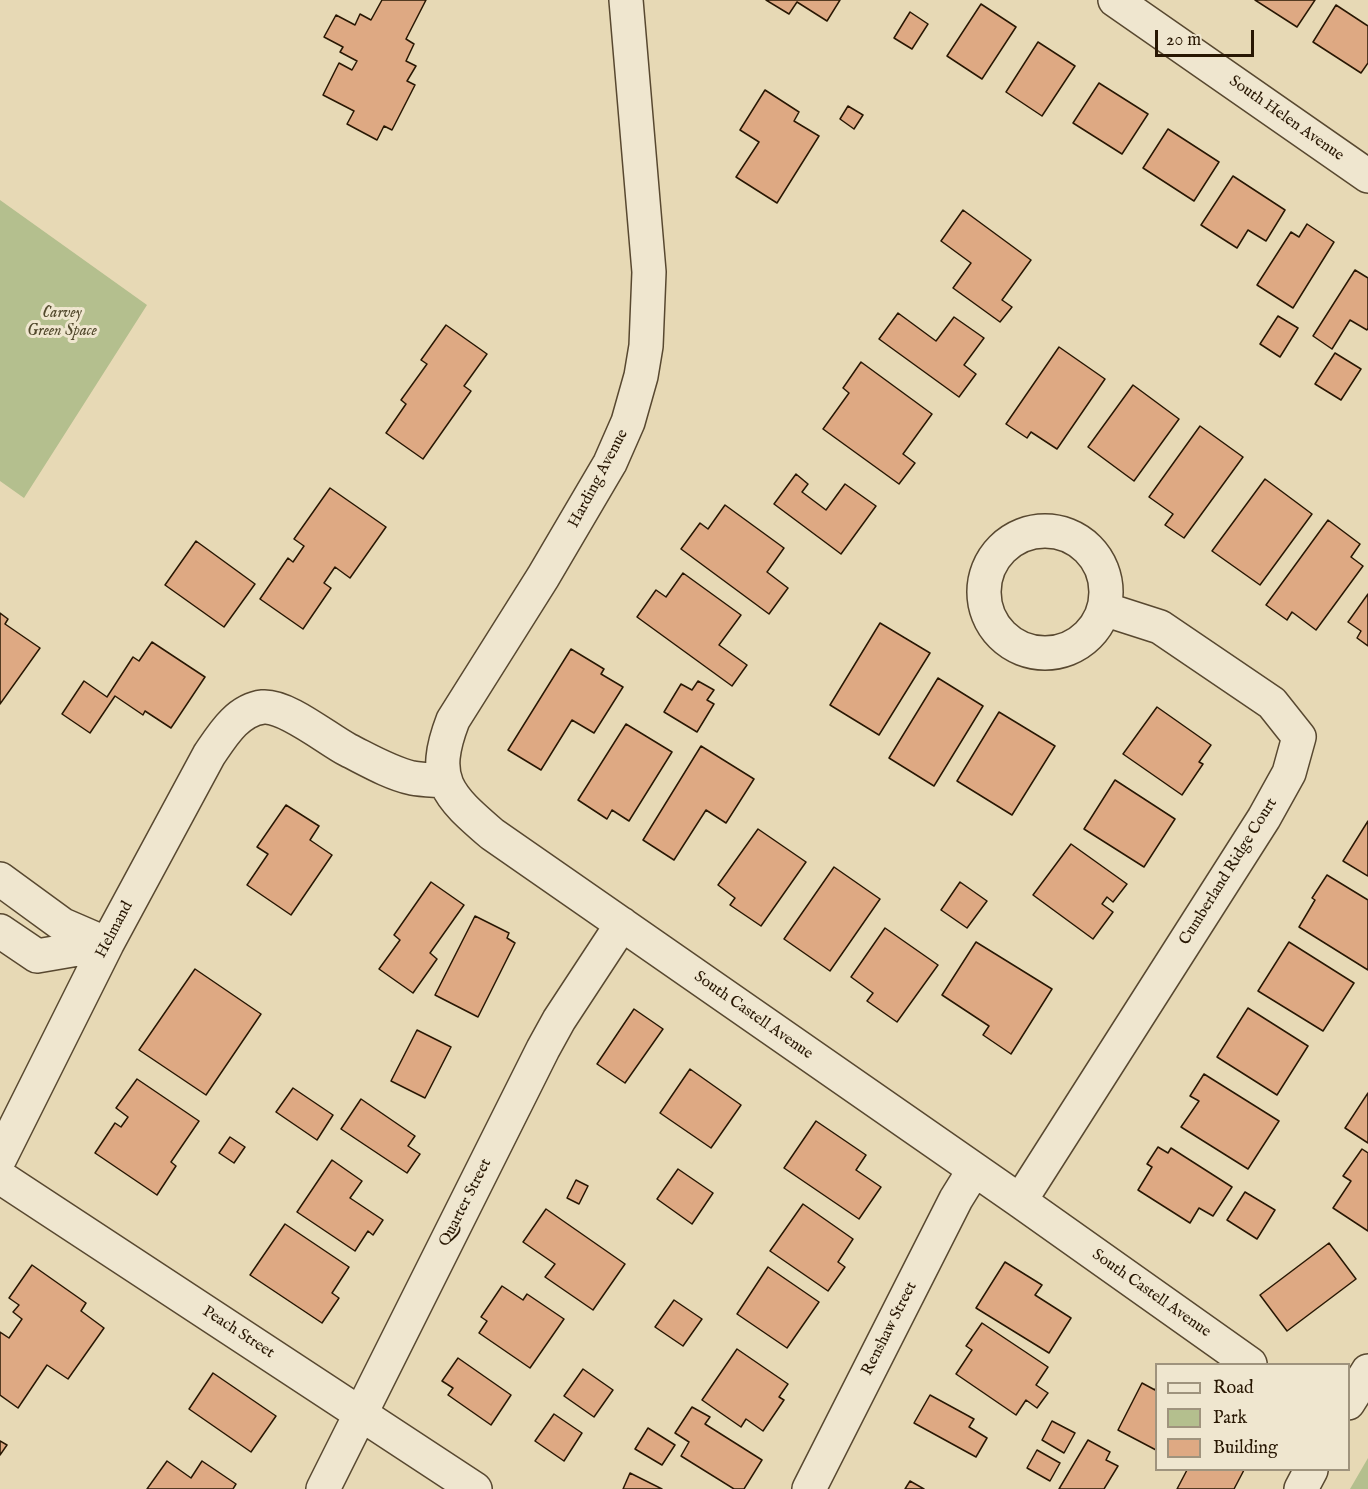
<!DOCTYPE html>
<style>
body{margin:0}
#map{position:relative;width:1368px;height:1489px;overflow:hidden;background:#e7d9b5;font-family:"IM FELL English",serif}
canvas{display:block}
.legend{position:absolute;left:1155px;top:1363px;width:195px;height:108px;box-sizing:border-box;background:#efe6cf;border:2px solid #9f937d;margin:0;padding:8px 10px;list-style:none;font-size:18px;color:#281703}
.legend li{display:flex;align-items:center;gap:12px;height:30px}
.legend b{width:30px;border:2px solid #9f937d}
.scale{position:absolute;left:1155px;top:30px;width:99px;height:27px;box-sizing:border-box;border:3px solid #281703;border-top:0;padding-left:8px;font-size:18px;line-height:21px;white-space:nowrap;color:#281703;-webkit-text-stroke:4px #efe6cf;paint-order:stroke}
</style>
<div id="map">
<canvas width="1368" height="1489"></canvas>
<ul class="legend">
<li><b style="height:8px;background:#efe6cf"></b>Road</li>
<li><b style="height:16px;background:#b4bf8e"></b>Park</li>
<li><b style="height:16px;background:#dea983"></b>Building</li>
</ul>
<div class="scale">20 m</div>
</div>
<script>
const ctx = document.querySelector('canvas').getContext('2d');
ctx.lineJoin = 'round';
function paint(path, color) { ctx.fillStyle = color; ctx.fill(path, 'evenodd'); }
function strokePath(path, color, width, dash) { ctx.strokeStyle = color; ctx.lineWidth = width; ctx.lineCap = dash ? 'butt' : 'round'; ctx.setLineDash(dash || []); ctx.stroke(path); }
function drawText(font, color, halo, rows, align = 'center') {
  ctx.font = font + ' "IM FELL English",serif'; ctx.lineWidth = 6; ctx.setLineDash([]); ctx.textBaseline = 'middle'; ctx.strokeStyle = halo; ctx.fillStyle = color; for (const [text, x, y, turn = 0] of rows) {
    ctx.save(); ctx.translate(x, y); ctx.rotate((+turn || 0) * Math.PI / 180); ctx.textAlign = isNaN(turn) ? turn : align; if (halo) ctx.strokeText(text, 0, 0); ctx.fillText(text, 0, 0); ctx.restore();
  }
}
paint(new Path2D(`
 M0,200L147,305L24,498L0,481Z
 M1368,1458V1489H1350Z`), '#b4bf8e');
const building = new Path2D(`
 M382,0H426L406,39L414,44L406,61L416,66L407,81L415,85L392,130L384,126L377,140L347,124L354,111L323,95L339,63L352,70L357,61L340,52L343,47L324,37L336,15L355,25L360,14L371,20Z
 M766,0H840L827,21L797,2L789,14Z
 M1255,0H1315L1297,27Z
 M981,4L1016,27L982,79L947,56Z
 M1336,5L1368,26V63L1361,73L1313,42Z
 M910,12L928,24L912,49L894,38Z
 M1038,42L1075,66L1042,116L1006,92Z
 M1099,83L1148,114L1122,154L1073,123Z
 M765,90L799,112L794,121L819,136L777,203L736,177L759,142L740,130Z
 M848,106L863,115L854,129L840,119Z
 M1168,129L1219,162L1194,201L1143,168Z
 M1233,176L1285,210L1266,241L1248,230L1237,248L1201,225Z
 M963,210L1031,260L1002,300L1012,307L1000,322L953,288L971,263L941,241Z
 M1307,224L1334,242L1293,308L1257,285L1291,232L1299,237Z
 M1355,270L1368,278V328L1367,330L1350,320L1332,349L1313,336Z
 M898,313L936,341L954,317L984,338L964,365L976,374L959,397L879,339Z
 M1278,316L1298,328L1280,357L1260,344Z
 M446,325L487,354L464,386L471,391L423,459L386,433L406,404L401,400L427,364L421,360Z
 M1059,347L1105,379L1057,449L1031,432L1027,438L1006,424Z
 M1335,353L1361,369L1341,400L1315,384Z
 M861,362L932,414L903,454L915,463L899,484L823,429L849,393L843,388Z
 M1133,385L1179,419L1134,481L1088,447Z
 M1200,426L1243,457L1184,538L1165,525L1173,514L1149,497Z
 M796,474L808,484L802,492L826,510L845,484L876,506L841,554L774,504Z
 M1265,479L1312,514L1260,585L1212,551Z
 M330,488L386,527L350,578L335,567L324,583L331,588L303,629L260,599L288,558L293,562L304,546L294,539Z
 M725,505L784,548L767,572L788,588L769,614L681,549L700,523L708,529Z
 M1328,520L1360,544L1351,557L1363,566L1316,630L1292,612L1287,620L1266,605Z
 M196,541L255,584L224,627L165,585Z
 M683,573L741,615L719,645L747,665L732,686L637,617L656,590L666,597Z
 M1368,594V646L1357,638L1361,631L1348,622Z
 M0,613L8,619L5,624L40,648L0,704Z
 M880,623L930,653L879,735L830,705Z
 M152,642L205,677L171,728L145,711L143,715L115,696L90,733L62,714L84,681L107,697L133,657L139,661Z
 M571,649L604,669L601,674L623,687L594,733L572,720L541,770L508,750Z
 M938,678L983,706L934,786L889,758Z
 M698,681L714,690L707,700L714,704L697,732L664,712L681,684L692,690Z
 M1157,707L1211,745L1199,762L1203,764L1182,795L1123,754Z
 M999,712L1055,746L1012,815L957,781Z
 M626,724L672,752L629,821L612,810L607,819L578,800Z
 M701,746L754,779L726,823L706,810L674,860L643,840Z
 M1115,780L1175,819L1144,867L1084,829Z
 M286,805L319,826L310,840L332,855L291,915L247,885L268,854L257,847Z
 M1368,821V876L1343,861Z
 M758,829L806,862L761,926L730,905L735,898L718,885Z
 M1071,844L1127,884L1113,902L1107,897L1102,904L1113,912L1093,939L1033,895Z
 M834,867L880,899L830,971L784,939Z
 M1327,875L1368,900V970L1299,927L1315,900L1312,898Z
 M431,882L464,905L430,953L437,959L413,993L379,969L400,940L394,935Z
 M960,882L987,901L967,928L941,910Z
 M475,916L509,933L507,938L515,943L478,1017L435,995Z
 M885,928L938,965L897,1022L867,1001L873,993L851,977Z
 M976,942L1052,989L1011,1054L983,1035L989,1026L942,995Z
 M1289,942L1354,983L1323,1031L1258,991Z
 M195,969L261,1014L206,1095L139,1050Z
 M1248,1008L1308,1046L1277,1095L1217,1057Z
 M634,1009L663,1029L625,1083L597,1064Z
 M417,1030L451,1047L425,1098L391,1081Z
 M690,1069L741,1105L711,1148L660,1113Z
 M1204,1074L1279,1121L1248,1169L1181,1127L1199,1101L1190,1096Z
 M137,1079L199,1121L171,1162L176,1166L157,1195L95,1153L115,1123L121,1127L128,1117L116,1108Z
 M293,1088L333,1115L317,1140L276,1112Z
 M1368,1093V1143L1345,1128Z
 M361,1099L415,1136L408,1146L420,1154L407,1173L341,1129Z
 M816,1121L866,1155L856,1170L881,1187L859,1219L784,1168Z
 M230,1137L245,1147L234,1163L219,1153Z
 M1158,1147L1168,1153L1171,1148L1232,1187L1213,1216L1199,1208L1190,1223L1138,1190L1152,1167L1147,1164Z
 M1362,1149L1368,1153V1231L1333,1208L1351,1181L1343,1176Z
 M332,1160L362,1181L350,1198L383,1220L373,1235L368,1231L355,1251L297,1212Z
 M678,1169L713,1193L692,1224L657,1199Z
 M576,1180L588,1186L579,1204L567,1198Z
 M1245,1192L1275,1210L1257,1239L1227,1220Z
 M803,1204L853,1239L838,1262L845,1267L828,1291L770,1251Z
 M546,1209L625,1264L593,1310L545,1277L555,1264L523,1242Z
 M285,1224L349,1267L332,1293L339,1298L322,1323L250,1275Z
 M1329,1243L1356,1279L1287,1331L1260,1295Z
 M1005,1262L1042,1285L1035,1295L1071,1318L1049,1353L976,1308Z
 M32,1265L86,1303L81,1311L104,1328L68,1379L47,1365L18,1408L0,1395V1332L9,1338L22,1319L13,1312L19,1305L9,1298Z
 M768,1267L819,1302L787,1348L737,1314Z
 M502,1286L523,1300L527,1294L564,1319L530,1368L479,1333L487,1321L481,1317Z
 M674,1300L702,1319L683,1346L655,1327Z
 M982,1323L1048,1367L1036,1385L1048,1393L1037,1408L1026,1400L1016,1415L956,1374L972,1350L966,1346Z
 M737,1349L788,1384L779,1397L784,1400L763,1431L746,1419L741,1427L702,1400Z
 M458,1358L511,1395L491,1425L448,1395L453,1388L442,1381Z
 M583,1369L613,1390L594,1417L564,1396Z
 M213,1373L276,1416L251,1452L189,1409Z
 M1142,1383L1155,1390L1156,1387V1450L1118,1430Z
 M930,1395L974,1419L969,1427L987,1438L976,1457L914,1423Z
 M692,1407L710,1417L705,1424L762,1460L744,1489H734L681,1456L689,1442L675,1433Z
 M554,1414L582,1433L564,1461L535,1441Z
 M1052,1421L1075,1433L1064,1453L1042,1440Z
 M648,1428L675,1445L662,1465L635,1449Z
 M1088,1440L1110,1452L1106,1460L1118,1466L1104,1489H1059Z
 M0,1441L7,1445L0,1455Z
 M1037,1450L1060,1463L1050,1481L1027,1468Z
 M167,1461L191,1478L202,1461L236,1484L233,1489H147Z
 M1187,1470H1244L1234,1489H1177Z
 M630,1473L662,1489H623Z
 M910,1481L924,1489H905Z`);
paint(building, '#dea983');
strokePath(building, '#281703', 1.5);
const minor = new Path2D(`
 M626,0L649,272L646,346L641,376L628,422L610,463L543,577L453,720C430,780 447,795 492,834L1020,1201L1250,1364
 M1115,0L1368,176
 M984 592a61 61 0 1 1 122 0a61 61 0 1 1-122 0Z
 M0,879L63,925L107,944
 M0,931L37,956L107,944
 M0,1158L107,944L209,755C222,736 237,710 263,707C286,705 327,739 348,750C368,760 390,773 412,778C423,780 434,780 445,781
 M0,1177L475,1489
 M1020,1201L1264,818L1289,773L1299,737L1272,703L1160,627L1104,609
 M1348,1403L1368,1371
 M323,1489L543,1049L559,1020L622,924
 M809,1489L956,1199L974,1170
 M1301,1489L1311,1470`);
strokePath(minor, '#584830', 36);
strokePath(minor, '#efe6cf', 33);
drawText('16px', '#281703', '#efe6cf', [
 ["South Helen Avenue",1286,119,35],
 ["Harding Avenue",599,479,-62],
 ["Cumberland Ridge Court",1229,872,-58],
 ["Helmand",115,930,-62],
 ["South Castell Avenue",753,1016,35],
 ["Quarter Street",466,1203,-63],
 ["South Castell Avenue",1151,1294,35],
 ["Renshaw Street",890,1329,-63],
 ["Peach Street",238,1333,33]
]);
drawText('italic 16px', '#52492d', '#efe6cf', [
 ["Carvey",62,314],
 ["Green Space",62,332]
]);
</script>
